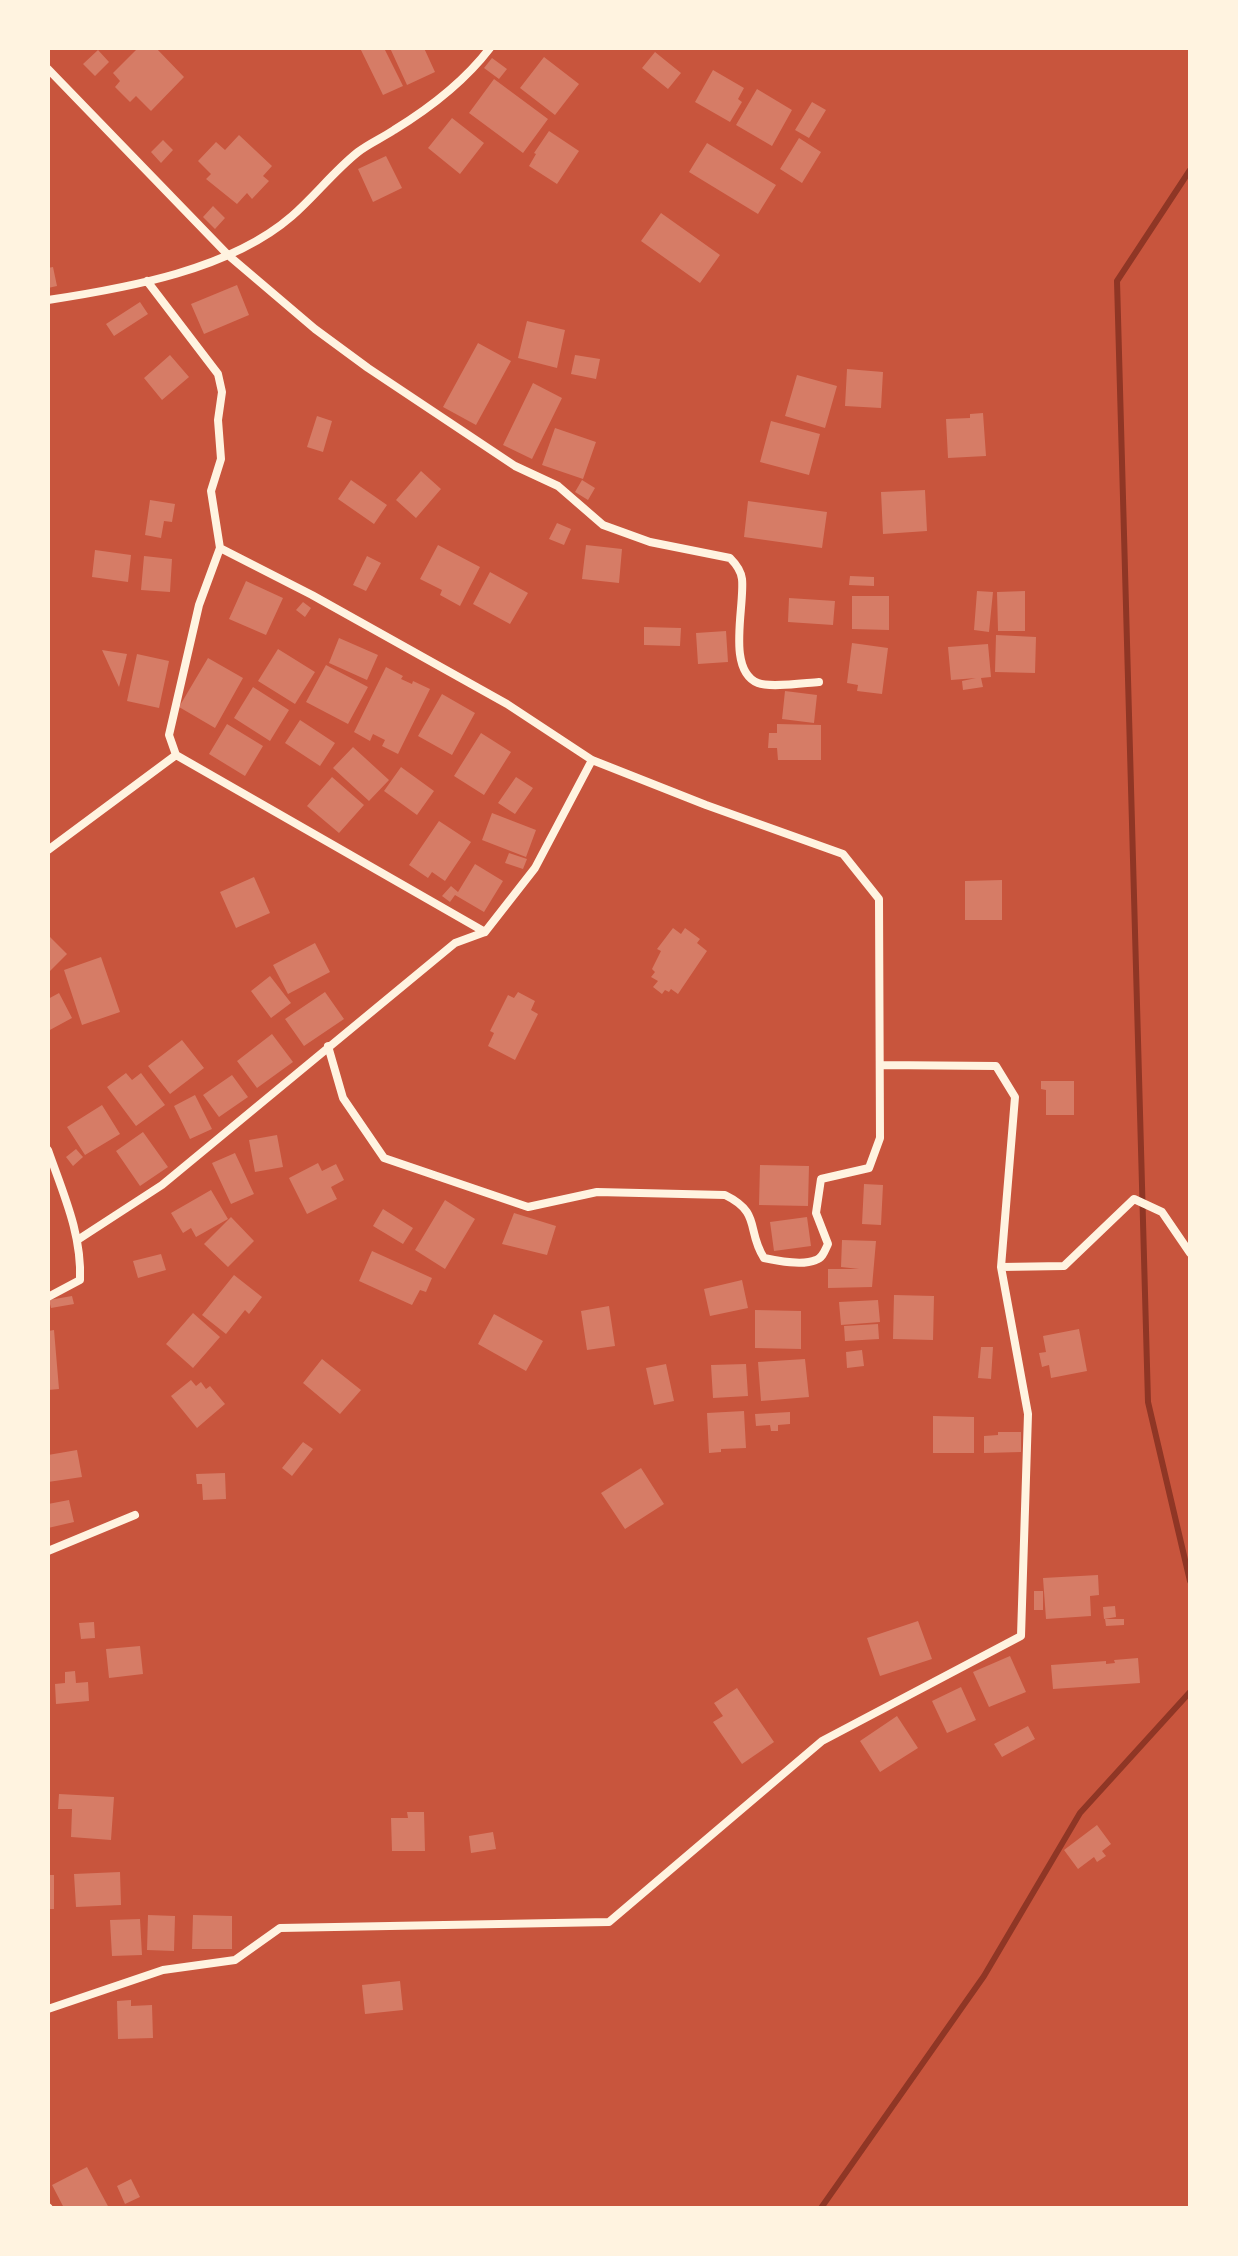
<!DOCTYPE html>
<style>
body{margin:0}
#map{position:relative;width:1238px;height:2256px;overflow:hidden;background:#c8553d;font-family:"Noto Sans",sans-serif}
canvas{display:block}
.frame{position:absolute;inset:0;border:50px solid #fff3e0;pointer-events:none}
</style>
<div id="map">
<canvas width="1238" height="2256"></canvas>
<div class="frame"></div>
</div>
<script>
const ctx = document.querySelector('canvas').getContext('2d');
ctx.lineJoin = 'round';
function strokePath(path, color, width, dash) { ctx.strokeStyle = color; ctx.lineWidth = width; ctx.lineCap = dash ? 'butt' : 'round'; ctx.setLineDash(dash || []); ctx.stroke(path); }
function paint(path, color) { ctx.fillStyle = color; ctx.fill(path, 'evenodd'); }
strokePath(new Path2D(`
 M1190,170L1117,281L1148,1402L1190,1581
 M821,2208L984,1976L1080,1813L1190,1692`), '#8f3625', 6);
paint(new Path2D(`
 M138,48H156L184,77L151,111L136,96L130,102L115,87L120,81L113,73Z
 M360,48H384L403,86L383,95Z
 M390,48H424L435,72L407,85Z
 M98,50L109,62L95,76L83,64Z
 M655,52L681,73L668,89L642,68Z
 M544,57L579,84L555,115L520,88Z
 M492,58L507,69L499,79L484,68Z
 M713,70L744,88L738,99L742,102L730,122L695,102Z
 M494,79L548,119L523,153L469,113Z
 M757,89L792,110L772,146L736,125Z
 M812,102L826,110L809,138L795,130Z
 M452,118L484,143L460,174L428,148Z
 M549,131L579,151L557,184L529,166L536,154L534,153Z
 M239,135L272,166L263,176L269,181L252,199L247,193L237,204L206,179L211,174L198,161L216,142L225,150Z
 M799,138L821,152L802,183L780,169Z
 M163,140L173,150L161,163L151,152Z
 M707,143L776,185L758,214L689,172Z
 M386,156L402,188L373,202L358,169Z
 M213,206L225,218L215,229L203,217Z
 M661,213L720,255L700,283L641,241Z
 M53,267L57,286L48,288V268Z
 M237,285L249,315L204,334L191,304Z
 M140,302L148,314L114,336L106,324Z
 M527,321L565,330L557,368L518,358Z
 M478,343L511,361L476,425L443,407Z
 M170,355L189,377L162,400L144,378Z
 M575,355L600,359L596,379L571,374Z
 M847,369L883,372L881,408L845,406Z
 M797,375L837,386L825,428L785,416Z
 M533,383L562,398L532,459L503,445Z
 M983,413L986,456L948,458L946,419L970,418V414Z
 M317,416L332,421L323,452L307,447Z
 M771,421L820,434L809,475L760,462Z
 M555,428L596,442L583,479L542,465Z
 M421,471L441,489L416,518L396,500Z
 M351,480L387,505L374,524L338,499Z
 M582,480L595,488L588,500L575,492Z
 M925,490L927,531L883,534L881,492Z
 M150,500L175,504L172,522L164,521L161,538L145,535Z
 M748,501L827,512L822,548L744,537Z
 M557,523L571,529L564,545L549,539Z
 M438,545L480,567L460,606L440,595L442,590L420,579Z
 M586,545L622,549L619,583L582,579Z
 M95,550L131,555L128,582L92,577Z
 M144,556L172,559L170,592L141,590Z
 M367,556L381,563L366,591L353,585Z
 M490,572L528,593L510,624L473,604Z
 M850,576L874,577V586L849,585Z
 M246,581L283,598L266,635L229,619Z
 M977,591L993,592L989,632L974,630Z
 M1025,591V631H998L997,592Z
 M852,596H889V630L852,629Z
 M789,598L835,601L833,625L788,622Z
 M303,602L311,608L305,617L296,610Z
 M644,627L681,628L680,646L644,645Z
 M726,631L728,662L698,664L696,633Z
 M996,635L1036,637L1035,673L995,672Z
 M339,638L378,655L367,680L329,663Z
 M852,643L888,648L882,694L857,691L858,685L847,683Z
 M988,644L991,677L981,678L983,687L963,690L962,681L976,678L951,680L948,647Z
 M278,649L315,672L295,704L258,681Z
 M102,650L127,654L119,687Z
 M137,654L169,661L159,708L127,701Z
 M208,658L243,678L215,728L179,707Z
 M326,665L368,687L348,724L306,702Z
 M386,667L403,676L401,679L412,684L413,681L430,689L398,754L382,746L385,740L373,734L370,741L354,732Z
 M253,687L289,710L270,741L234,718Z
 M785,691L817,695L814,723L782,719Z
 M442,694L475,713L452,755L418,736Z
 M300,720L335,743L320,766L285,743Z
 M227,724L263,746L245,776L209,754Z
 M777,724L821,725V760H778L777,748H768L769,733H777Z
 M481,733L511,752L484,795L454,776Z
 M353,747L389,780L369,801L333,768Z
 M401,767L434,791L417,815L384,791Z
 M332,777L364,805L339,833L307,806Z
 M516,777L533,788L515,814L498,803Z
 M492,813L536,830L526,857L482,840Z
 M439,821L471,842L445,881L432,872L428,878L409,865Z
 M509,853L527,859L523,869L505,863Z
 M475,864L503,881L484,912L455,895L450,902L442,896L451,886L458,892Z
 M254,877L270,913L236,928L220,892Z
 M1002,880V920H965V881Z
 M673,928L681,934L685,928L700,939L697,943L707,951L678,994L671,989L669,992L665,990L662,994L653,987L658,981L651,977L655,972L652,969L661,951L657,949Z
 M48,935L67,954L48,973Z
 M315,943L330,972L288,994L273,965Z
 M101,957L120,1012L82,1025L64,970Z
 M270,976L291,1003L271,1018L251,991Z
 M325,992L344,1019L304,1046L285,1019Z
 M518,992L535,1001L531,1010L538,1014L515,1060L488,1046L494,1033L490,1031L508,995L514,998Z
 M59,993L72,1018L48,1031V999Z
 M272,1034L293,1062L257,1088L237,1061Z
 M182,1040L204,1068L170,1094L148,1066Z
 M126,1073L132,1080L141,1073L165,1105L136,1126L107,1087Z
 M232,1075L248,1097L219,1117L203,1095Z
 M1041,1081H1074V1115H1046V1090L1041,1089Z
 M195,1095L212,1129L190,1139L174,1106Z
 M102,1105L120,1134L85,1155L67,1127Z
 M143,1132L168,1167L140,1186L116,1151Z
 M277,1135L283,1167L255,1172L249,1140Z
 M76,1149L83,1157L73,1166L66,1157Z
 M235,1153L254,1194L231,1204L212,1163Z
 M318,1163L322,1171L336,1164L344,1180L331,1187L337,1199L307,1214L289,1178Z
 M760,1165L809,1166L808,1206L759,1205Z
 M864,1184L883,1185L881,1225L862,1224Z
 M211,1190L228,1219L196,1237L191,1228L183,1233L171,1213Z
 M445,1200L475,1219L445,1269L415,1250Z
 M383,1209L413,1228L403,1244L373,1226Z
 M514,1213L556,1226L547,1255L502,1244Z
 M231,1217L254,1241L228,1267L204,1244Z
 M807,1217L811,1246L774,1251L770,1222Z
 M842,1240L876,1241L872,1287L828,1288V1269H859L841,1267Z
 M372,1251L432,1278L426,1292L420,1290L412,1305L359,1281Z
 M161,1254L166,1270L138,1278L133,1261Z
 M234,1275L262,1297L249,1314L245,1310L226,1334L202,1315Z
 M742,1280L748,1308L710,1316L704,1289Z
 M894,1295L934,1296L933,1340L893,1339Z
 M72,1296L74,1304L51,1308L49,1300Z
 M878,1300L880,1322L841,1325L839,1302Z
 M609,1306L615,1346L587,1350L581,1311Z
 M755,1310L801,1311V1349L755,1348Z
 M193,1313L220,1337L193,1368L166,1344Z
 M494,1314L543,1341L526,1371L478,1344Z
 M878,1324L879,1339L845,1341L844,1326Z
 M1079,1329L1087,1371L1051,1378L1049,1365L1042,1367L1039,1353L1046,1352L1043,1336Z
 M54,1330L59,1389L48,1390V1331Z
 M981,1347H993L991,1379L978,1378Z
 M862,1350L864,1366L847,1368L846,1352Z
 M322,1359L361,1390L340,1414L303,1383Z
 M805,1359L809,1397L761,1401L758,1362Z
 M666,1364L674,1401L654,1405L646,1368Z
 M746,1364L748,1396L713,1398L711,1365Z
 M191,1380L196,1386L201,1382L206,1389L210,1386L225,1404L197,1428L171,1396Z
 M744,1411L746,1448L721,1449V1452L709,1453L707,1413Z
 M790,1412V1424L778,1425V1431H771L770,1425L756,1426L755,1414Z
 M933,1416L974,1417V1453H933Z
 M998,1432H1021V1452L984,1453V1436L998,1435Z
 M303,1442L313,1449L292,1476L282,1468Z
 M77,1450L82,1477L48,1482V1455Z
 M641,1468L664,1504L625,1529L601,1493Z
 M225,1473L226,1499L203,1500L202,1484H197L196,1474Z
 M69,1500L74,1522L48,1528V1504Z
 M1098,1575L1099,1595L1090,1596L1091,1616L1046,1619L1043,1578Z
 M1034,1591H1043V1610H1034Z
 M1115,1606L1116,1617L1104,1619L1103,1607Z
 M1105,1619H1124V1625L1106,1626Z
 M918,1621L932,1659L880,1676L867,1638Z
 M94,1622L95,1638L81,1639L79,1623Z
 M140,1646L143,1674L109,1678L106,1649Z
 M1010,1656L1026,1692L989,1707L973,1672Z
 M1138,1658L1140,1683L1053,1689L1051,1665L1106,1661V1664L1115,1663L1114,1660Z
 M75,1671L76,1683L88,1682L89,1701L56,1704L55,1684L65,1683V1672Z
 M961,1687L976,1720L947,1733L932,1701Z
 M737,1688L774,1742L742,1764L713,1722L723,1716L714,1703Z
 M897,1716L918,1748L880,1772L860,1741Z
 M1028,1726L1035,1739L1002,1757L994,1744Z
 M59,1794L114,1797L111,1840L71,1837L72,1809H58Z
 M407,1812H424L425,1851H392L391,1818H408Z
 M1097,1825L1111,1844L1102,1851L1106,1856L1097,1862L1094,1857L1078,1869L1064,1850Z
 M493,1832L496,1849L471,1853L469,1836Z
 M120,1872L121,1905L76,1907L74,1874Z
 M48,1875H54V1909H48Z
 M148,1915L175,1916L174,1951L147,1950Z
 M193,1915L232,1916V1949H192Z
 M140,1919L142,1955L112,1956L110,1920Z
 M400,1981L403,2010L365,2014L362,1985Z
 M131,2000V2006L152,2005L153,2038L118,2039L117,2001Z
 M87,2167L109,2208H64L52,2185Z
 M131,2179L140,2197L125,2204L117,2186Z`), '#d67c66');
strokePath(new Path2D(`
 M48,69L228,255L315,329L368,368L515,466L558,486L603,525L650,542L730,558C736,564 741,570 742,579C745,606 726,670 758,683C770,688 804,683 819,682
 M147,281L218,374L222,392L218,420L221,459L211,491L220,548L312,595L507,704L592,760L706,805L843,854L879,899L880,1138L869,1168L821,1179L816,1213L828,1244C825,1250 823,1258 816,1260C802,1266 778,1261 764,1258C746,1230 762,1213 725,1195L597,1192L528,1207L384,1158L343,1098L328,1046
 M48,300C127,288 230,270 292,216C315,196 334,171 358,152C368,144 382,138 394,130C430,108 464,82 490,48
 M220,548L199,605L169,735L176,755L485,932
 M48,850L176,755
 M48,1150C63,1193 82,1234 80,1280L48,1297
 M79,1239L162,1185L455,943L485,932L535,868L592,760
 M1001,1267L1064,1266L1134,1199L1162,1212L1190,1253
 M48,1551L135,1515
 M48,2009L163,1970L235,1960L280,1928L609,1922L822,1741L1021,1636L1028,1414L1001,1267L1015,1097L996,1066L880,1065
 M48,2207L49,2208`), '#fff3e0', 8);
</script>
